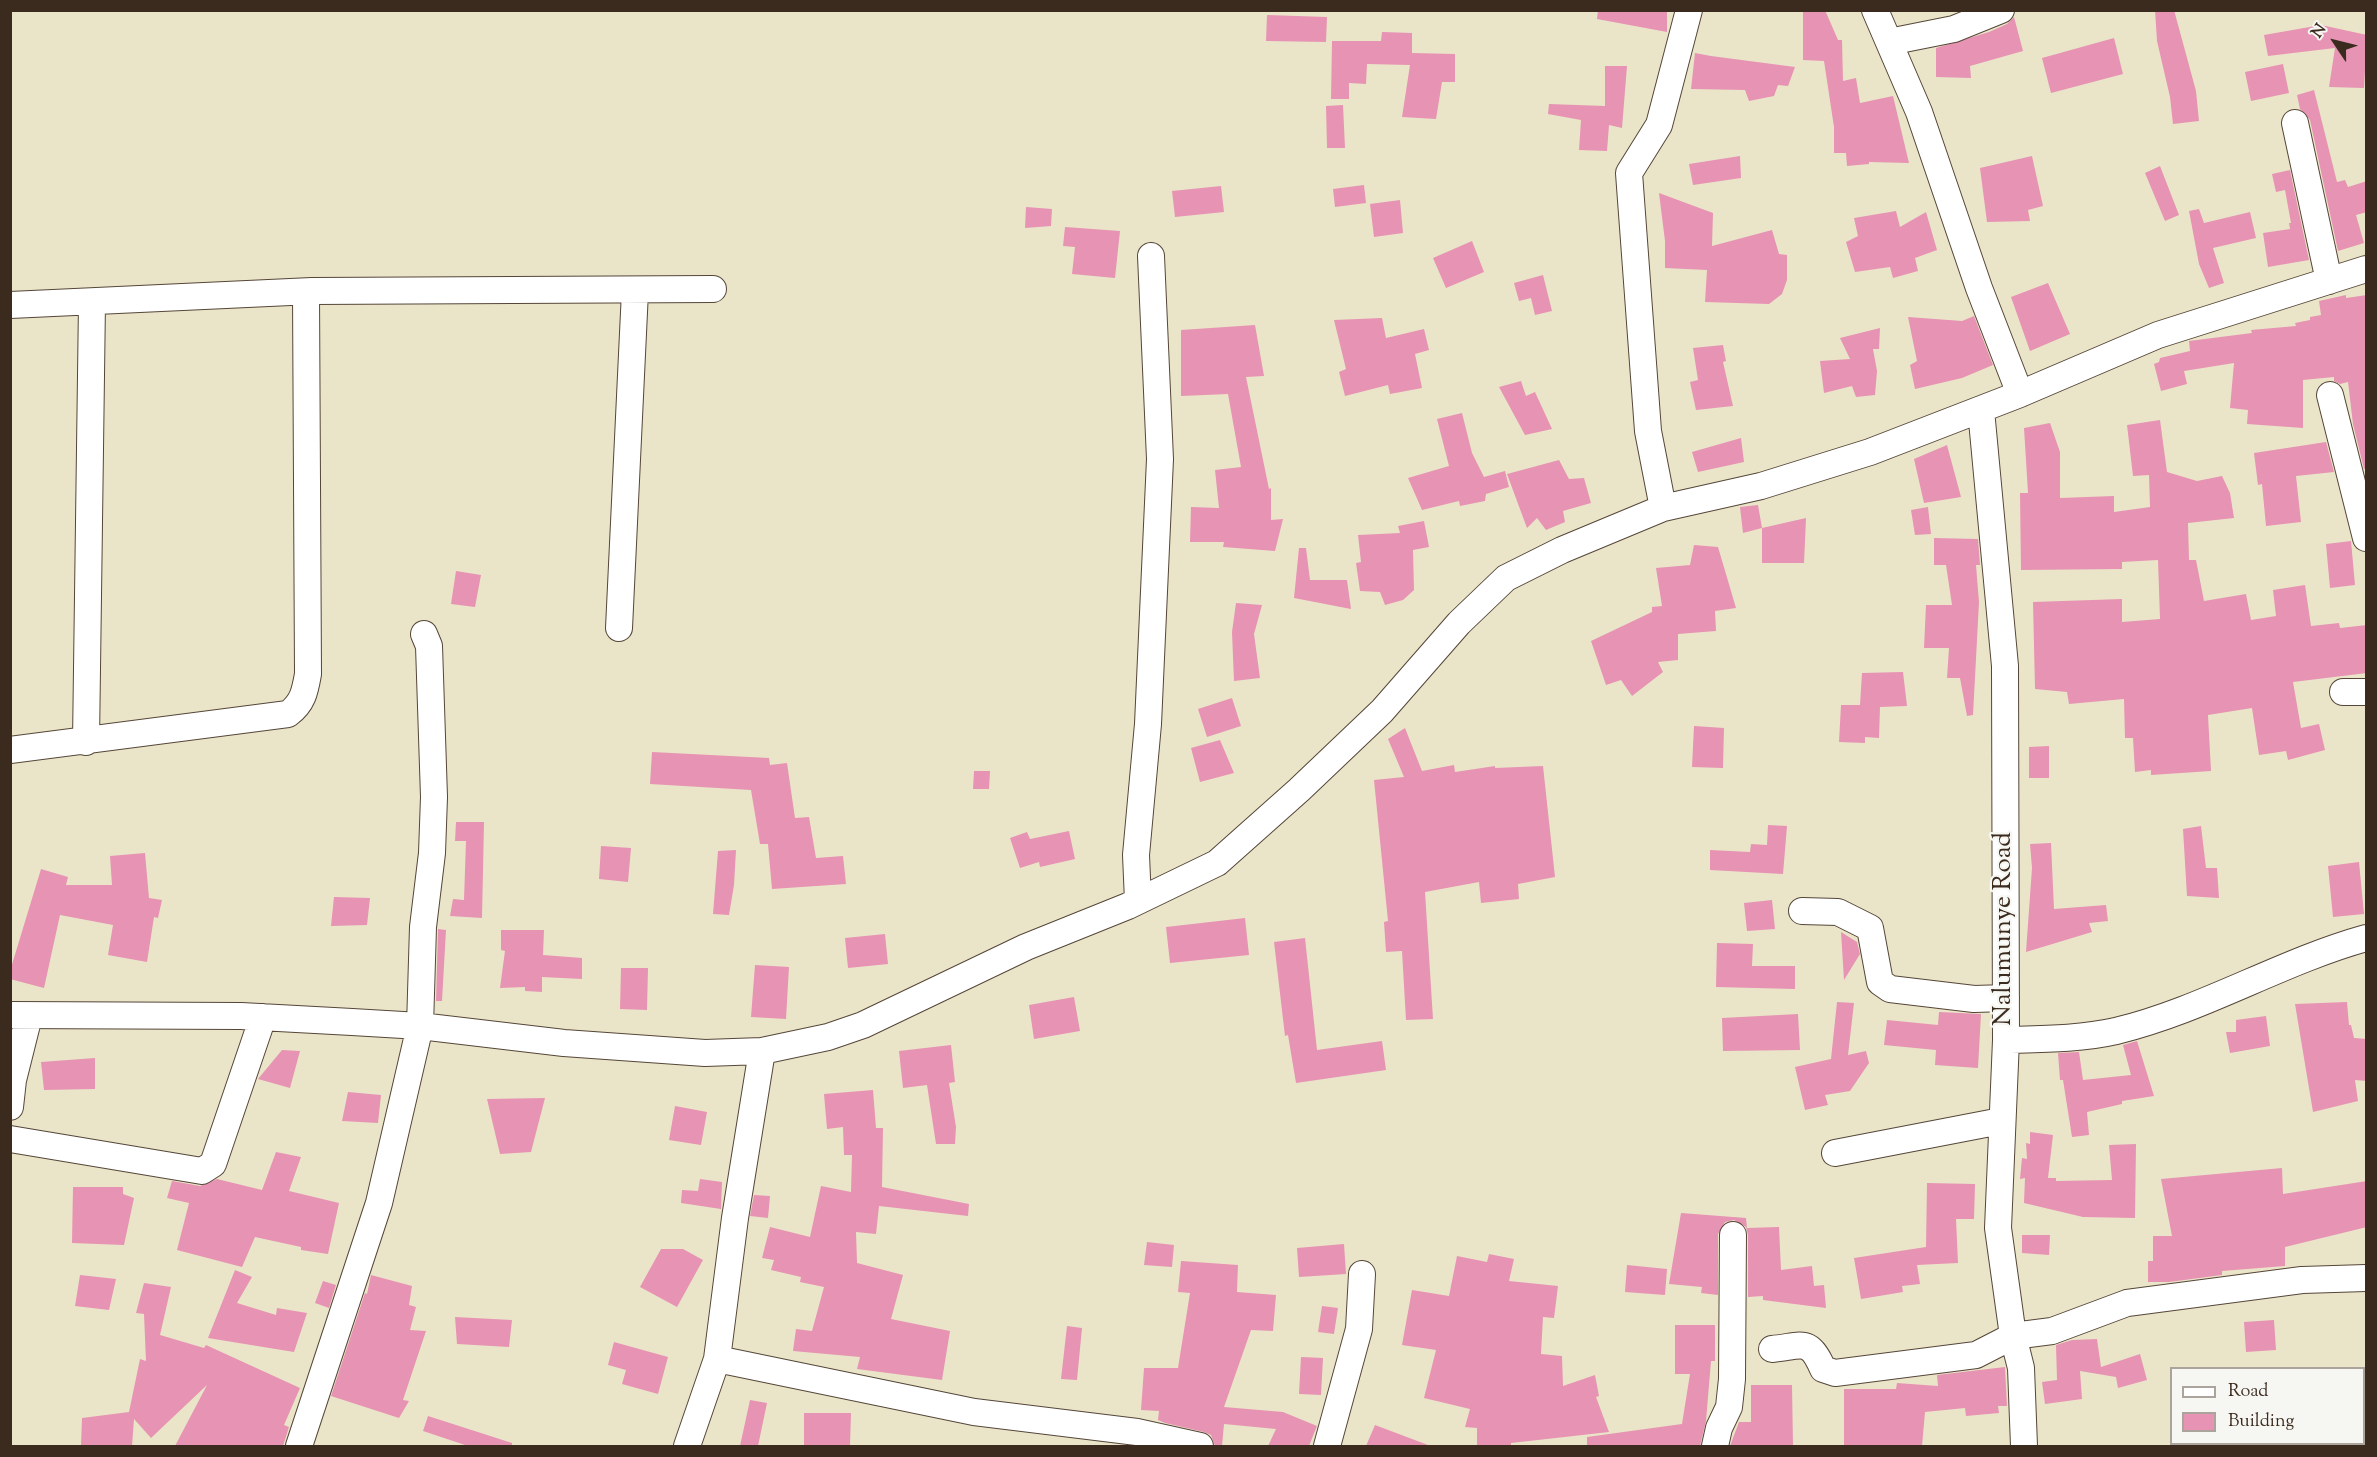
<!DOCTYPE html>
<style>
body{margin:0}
#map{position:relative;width:2377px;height:1457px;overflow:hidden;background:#eae5c9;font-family:"Sorts Mill Goudy",serif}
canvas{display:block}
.frame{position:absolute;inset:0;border:12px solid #3b2a1e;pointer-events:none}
.legend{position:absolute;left:2170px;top:1367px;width:195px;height:78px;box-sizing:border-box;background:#f6f6f2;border:2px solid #aba49d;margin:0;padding:8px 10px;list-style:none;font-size:18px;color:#3b2a1e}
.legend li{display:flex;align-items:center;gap:12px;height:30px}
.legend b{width:30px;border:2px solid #aba49d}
.north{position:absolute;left:2305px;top:12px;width:60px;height:60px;-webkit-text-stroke:4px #f6f6f2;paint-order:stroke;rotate:305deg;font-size:16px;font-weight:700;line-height:24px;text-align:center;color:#3b2a1e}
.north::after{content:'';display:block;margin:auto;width:21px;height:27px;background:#3b2a1e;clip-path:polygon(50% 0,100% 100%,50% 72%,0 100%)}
</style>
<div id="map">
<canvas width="2377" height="1457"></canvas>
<div class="frame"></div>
<ul class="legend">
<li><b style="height:8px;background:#fff"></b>Road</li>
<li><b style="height:16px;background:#e793b3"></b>Building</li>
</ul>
<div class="north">N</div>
</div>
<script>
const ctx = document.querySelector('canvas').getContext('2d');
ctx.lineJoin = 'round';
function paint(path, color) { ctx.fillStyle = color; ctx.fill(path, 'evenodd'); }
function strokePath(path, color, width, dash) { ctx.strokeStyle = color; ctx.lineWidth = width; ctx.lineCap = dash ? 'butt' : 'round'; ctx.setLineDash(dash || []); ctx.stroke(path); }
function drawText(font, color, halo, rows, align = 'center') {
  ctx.font = font + ' "Sorts Mill Goudy",serif'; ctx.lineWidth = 4.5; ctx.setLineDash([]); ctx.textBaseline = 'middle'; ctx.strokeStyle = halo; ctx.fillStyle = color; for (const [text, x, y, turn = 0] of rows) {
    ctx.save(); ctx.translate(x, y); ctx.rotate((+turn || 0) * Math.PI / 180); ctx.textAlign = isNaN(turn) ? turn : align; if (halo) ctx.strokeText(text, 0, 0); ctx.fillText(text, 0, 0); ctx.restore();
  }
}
paint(new Path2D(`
 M1598,10H1667V32L1597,19Z
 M1803,10H1825L1838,40H1842L1843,81L1856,78L1860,103L1893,96L1909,163L1869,162V164L1847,166L1846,153H1834V127L1824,61L1803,60Z
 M2155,10H2174L2196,91L2199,121L2173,124L2170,97L2157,41Z
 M1267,15L1327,17L1326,42L1266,41Z
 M2014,17L2023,51L1970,66L1971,78L1936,77V48L1989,32L2007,24Z
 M2321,25L2367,35L2364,88L2329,87L2335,48L2268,56L2264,35Z
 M1382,32L1412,33V53L1455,54V82H1442L1436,119L1402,117L1410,65L1367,64L1366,84L1349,83V99H1331L1332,41H1381Z
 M2114,38L2123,74L2051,93L2042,58Z
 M1695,53L1711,56L1795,67L1788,86L1778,85L1774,96L1749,101L1745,90L1691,89Z
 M2283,64L2289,93L2251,101L2245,72Z
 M1605,66H1627L1622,128L1609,125L1607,151L1579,150L1581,120L1548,114L1549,104L1605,106Z
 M2314,90L2337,182L2345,180L2348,187L2367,181V212L2356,215L2364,243L2338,251L2310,120L2300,109L2297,95Z
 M1343,105L1345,148H1327L1326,106Z
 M1740,156L1741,178L1693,185L1689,164Z
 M2032,156L2043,206L2028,210L2030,221L1987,222L1980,168Z
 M2160,166L2179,215L2165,221L2145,173Z
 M2290,170L2309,260L2268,267L2263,233L2290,229L2289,223H2291L2285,190L2276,192L2272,174Z
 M1364,185L1366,203L1335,207L1333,189Z
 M1221,186L1224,212L1175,217L1172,191Z
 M1659,193L1713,213L1712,246L1772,230L1779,254L1787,255V280L1782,294L1769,304L1705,302L1707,270L1665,268V241Z
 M1400,200L1403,233L1374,237L1370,204Z
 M1026,207L1052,209L1051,226L1025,228Z
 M2199,209L2204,223L2250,212L2256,238L2213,248L2224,283L2209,288L2199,264L2189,211Z
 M1896,211L1900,227L1926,212L1937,250L1915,258L1918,271L1893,278L1890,267L1855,272L1846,242L1858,236L1854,218Z
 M1065,227L1120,231L1115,278L1072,274L1075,247L1063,246Z
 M1472,241L1484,272L1446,288L1433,258Z
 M1543,275L1552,311L1535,315L1531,298L1519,301L1514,283Z
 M2048,283L2070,334L2030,351L2011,297Z
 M2346,295V298L2367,295V468L2364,469L2353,424L2348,382L2340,384L2334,381V377L2303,380V428L2247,424L2248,410L2230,408L2234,363L2184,371L2187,384L2161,391L2154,364L2159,362L2160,358L2190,351L2189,341L2252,333L2251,330L2296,326L2295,323L2310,320V317L2321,315L2319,301Z
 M1974,316L1993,365L1962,378L1915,389L1910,365L1917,361L1908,317L1962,321Z
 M1382,318L1386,338L1424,329L1429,350L1415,354L1422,388L1390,394L1388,385L1345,396L1339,372L1346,369L1334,320Z
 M1255,325L1264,376L1246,377L1269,489L1271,488V520L1283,519L1275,551L1223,547L1224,542H1190L1191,507L1219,508L1215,470L1241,467L1228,394L1181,396V330Z
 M1880,328L1879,349H1873L1877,371L1875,395L1856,397L1852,386L1824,393L1820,361L1850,359L1840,338Z
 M1723,345L1726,361L1723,362L1733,406L1696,410L1690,382L1698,380L1693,348Z
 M1521,381L1526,396L1535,392L1552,429L1525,435L1499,387Z
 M1462,413L1472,453L1484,477L1505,471L1509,487L1486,494L1485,501L1460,506L1459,501L1422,510L1408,478L1449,466L1437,419Z
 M2160,420L2167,472L2197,481L2222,476L2230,493L2234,518L2188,523L2189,560H2196L2204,601L2246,594L2251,620L2276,616L2273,590L2305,585L2311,626L2339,623L2340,628L2367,625V673L2293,682L2301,728L2319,724L2325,750L2288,760L2286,751L2259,755L2252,708L2208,715L2211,771L2151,775V770L2135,772L2133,738H2125L2124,699L2069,704L2067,692L2035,689L2033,602L2122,599V622L2160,619L2158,560L2122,562V569L2021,570L2020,493H2028L2024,428L2050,423L2060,452V498L2114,496V512L2150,507L2149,475L2133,476L2127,425Z
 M1741,438L1744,462L1698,472L1692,452Z
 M2326,442L2334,472L2296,476L2301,522L2266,526L2262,484L2258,485L2254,453Z
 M1947,445L1961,497L1924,503L1914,459Z
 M1559,460L1569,479L1584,478L1591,503L1563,511L1565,522L1546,530L1537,518L1527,528L1507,474Z
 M1758,505L1762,528L1743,533L1740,507Z
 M1928,507L1931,534L1915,535L1911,510Z
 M1806,518L1804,563H1762V528Z
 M1424,521L1429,547L1413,550L1414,590L1403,600L1385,605L1380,592L1360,591L1356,563L1361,562L1358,535L1400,533L1398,526Z
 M1934,538L1978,539L1980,565H1976L1979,602L1973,715L1967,716L1960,678H1947L1949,648H1924L1926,605H1952L1946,565H1934Z
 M2351,541L2355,585L2330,588L2326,544Z
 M1694,545L1718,547L1736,608L1715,611L1716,631L1678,634V660L1658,662L1663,672L1632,696L1621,680L1606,685L1591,641L1652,612V607L1662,606L1656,568L1690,565Z
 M1299,548H1306L1310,580H1347L1351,609L1294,598Z
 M456,571L481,575L475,607L451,604Z
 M1236,603L1262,605L1254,634L1260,678L1234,681L1232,632Z
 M1903,672L1907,706L1880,707L1879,738L1865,737V743L1839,742L1841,705H1860L1862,673Z
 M1232,698L1241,726L1207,737L1198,709Z
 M1694,726L1724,728L1723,768L1692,767Z
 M1405,728L1422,771L1454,765L1455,772L1495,766V768L1543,766L1555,877L1518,884L1519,899L1481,903L1479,882L1425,892L1433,1019L1406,1020L1402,951L1386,952L1384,922L1388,921L1374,780L1404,777L1388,739Z
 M1220,740L1234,773L1200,782L1191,748Z
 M2049,746V778H2029V747Z
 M652,752L769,758L770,765L787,763L795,818L809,817L816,858L843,856L846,884L772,889L768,844H760L751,790L650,784Z
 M974,771H990L989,789H973Z
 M456,822H484L482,918L450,916L453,899L464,900L466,841H455Z
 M1768,825L1787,826L1783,874L1710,870V850L1750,852L1751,844L1767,845Z
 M2201,826L2206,868H2217L2219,898L2187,896L2183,829Z
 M1069,831L1075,859L1040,867L1039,862L1020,868L1010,838L1027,832L1030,839Z
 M2051,843L2054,909L2106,905L2108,921L2089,923L2092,932L2026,952L2032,868L2030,844Z
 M601,846L631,848L628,882L599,879Z
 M736,850L734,885L729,915L713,914L718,851Z
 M145,853L149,898L162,900L158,918L154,917L147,962L108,955L113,925L60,915L44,988L10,979V971L41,869L68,877L66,885H112L110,856Z
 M2359,862L2364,914L2333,917L2328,866Z
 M334,897L370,898L367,925L331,926Z
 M1772,900L1775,929L1747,931L1744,903Z
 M1245,918L1249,955L1170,963L1166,927Z
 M438,929L446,930L442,1001H436Z
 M501,930H544L543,955L582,958V979L542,977V992L525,991V987L500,988L505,951L501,950Z
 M1841,932L1857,942L1860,954L1844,980Z
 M885,934L888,964L848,968L845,938Z
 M1305,938L1317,1050L1382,1041L1386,1070L1296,1083L1288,1035L1285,1036L1274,942Z
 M1717,943L1753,944L1752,966H1795V989L1716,987Z
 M755,965L789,967L786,1019L751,1017Z
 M621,968H648L647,1010L620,1009Z
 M1074,997L1080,1031L1034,1039L1029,1005Z
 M1837,1002L1854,1003L1848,1055L1866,1051L1869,1063L1850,1091L1825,1095L1828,1105L1805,1110L1795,1067L1831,1059Z
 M2347,1002L2349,1025H2351L2354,1038L2367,1039V1081L2355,1080L2358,1101L2313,1112L2295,1004Z
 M1939,1012L1981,1014L1978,1068L1935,1065L1936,1050L1884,1045L1887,1020L1938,1025Z
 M1798,1014L1800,1050L1723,1051L1722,1018Z
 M2266,1016L2270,1046L2230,1053L2226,1032H2236V1020Z
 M2137,1041L2154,1096L2122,1101V1104L2087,1112L2089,1135L2072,1137L2063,1080H2060L2058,1053L2079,1052L2083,1080L2131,1075L2123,1045Z
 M951,1045L955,1082L949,1083L956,1127L955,1144H936L927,1085L903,1088L899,1051Z
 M282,1050L300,1051L290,1088L258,1079Z
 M95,1058V1089L44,1090L41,1062Z
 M873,1090L876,1128H883L882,1187L969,1204L968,1216L879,1206L876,1234L856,1232L857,1263L903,1275L891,1319L950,1331L942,1380L857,1369L860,1357L793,1351L796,1329L812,1331L824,1287L800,1282L801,1277L771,1270L774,1260L762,1258L770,1227L810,1237L821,1186L851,1192L852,1155H844L843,1127L827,1129L824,1094Z
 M348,1092L381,1095L378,1123L342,1121Z
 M545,1098L531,1152L500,1154L487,1099Z
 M675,1106L707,1112L701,1145L669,1140Z
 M2030,1132L2053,1135L2048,1178H2056V1181L2112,1180L2109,1145L2136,1144L2135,1218L2083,1217L2024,1203L2025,1178L2020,1179L2022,1158L2027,1159L2026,1143L2030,1144Z
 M276,1152L301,1157L289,1191L339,1203L328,1254L301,1250V1247L255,1237L242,1267L177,1250L189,1203L167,1198L172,1181L200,1186L217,1179L262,1190Z
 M2282,1168L2283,1194L2367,1181V1227L2285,1247V1266L2222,1271V1275L2169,1282H2148V1261H2153V1236H2172L2161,1179Z
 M700,1179L722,1182L721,1209L681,1203L682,1190L698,1191Z
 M1927,1183L1975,1184L1974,1219H1956L1958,1263L1917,1265L1920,1284L1902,1286L1903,1292L1861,1299L1854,1258L1926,1247Z
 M73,1187H123V1194L134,1198L124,1245L72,1243Z
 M754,1195L770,1196L768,1218L750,1216Z
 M1681,1213L1746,1218L1747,1228L1779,1227L1781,1270L1812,1266L1814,1286L1824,1285L1826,1308L1763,1300V1296L1748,1297V1235L1746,1227L1734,1220L1725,1222L1718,1234V1295L1701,1293L1702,1287L1669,1284Z
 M2022,1235H2050L2049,1255L2022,1253Z
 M1147,1242L1174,1245L1172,1267L1144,1265Z
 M1344,1244L1346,1274L1299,1277L1297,1248Z
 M661,1249H683L703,1260L677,1307L640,1287Z
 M1489,1254L1514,1259L1509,1281L1558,1286L1554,1318L1543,1317L1541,1354L1562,1356L1563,1386L1595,1375L1599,1396L1596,1397L1609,1432L1511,1443V1446H1477V1428L1465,1427L1470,1409L1424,1398L1436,1350L1402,1345L1412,1290L1449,1296L1457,1256L1487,1262Z
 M1181,1261L1238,1265L1237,1292L1276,1295L1273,1331L1251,1330L1224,1407L1283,1412L1317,1426L1309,1446H1268L1276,1429L1224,1424L1222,1446H1215L1211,1435L1204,1432L1165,1423L1158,1420L1159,1411L1141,1410L1144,1368H1178L1190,1293L1178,1292Z
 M1627,1265L1667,1269L1665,1295L1625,1292Z
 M235,1270L252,1277L237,1303L276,1315L277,1308L307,1313L294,1352L208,1338Z
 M80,1275L116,1279L109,1310L75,1306Z
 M371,1275L412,1286L409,1305L416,1307L410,1330L426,1331L403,1400L409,1401L399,1418L331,1396L365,1293L367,1294Z
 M323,1281L336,1285L329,1308L315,1303Z
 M144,1283L171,1287L160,1335L204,1348L206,1345L300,1388L284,1425L289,1427L283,1446H175L207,1385L151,1438L134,1419L132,1446H81L82,1418L129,1412L140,1359L146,1361L144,1314L136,1313Z
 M1322,1306L1338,1308L1334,1334L1318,1332Z
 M455,1317L512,1320L509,1347L457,1344Z
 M2274,1320L2276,1350L2246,1352L2244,1322Z
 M1675,1325H1715V1361H1711L1706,1421L1700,1446H1587V1437L1682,1424L1690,1374H1675Z
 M1067,1326L1082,1328L1077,1380L1061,1379Z
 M2097,1339L2101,1367L2140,1354L2147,1380L2118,1388L2116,1377L2080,1371L2082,1399L2045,1404L2042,1382L2057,1380L2056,1345L2072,1340Z
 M614,1342L668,1357L658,1394L622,1384L626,1370L608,1365Z
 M1301,1357L1323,1358L1321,1395L1299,1394Z
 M2005,1367L2007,1406H1998L1999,1413L1966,1416L1965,1408L1925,1412L1922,1446H1844V1389H1896L1897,1383L1938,1386L1937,1375Z
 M1751,1385H1792L1793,1446H1730L1739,1422H1751Z
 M750,1400L767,1403L758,1446H740Z
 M804,1413H851L850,1446H804Z
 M428,1416L512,1443V1446H468L423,1431Z
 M1375,1425L1428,1445L1427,1446H1366Z`), '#e793b3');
const minor = new Path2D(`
 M1875,10L1919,112L1979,288L2020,394
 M1889,42L1954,29L2001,10
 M2295,123L2329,281
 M10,305L312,291L713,289
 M2330,395L2366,538
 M1981,410L2005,666L2006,1040L1998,1228L2013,1336L2021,1368L2024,1446
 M1663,508L1648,431L1629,173L1659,125L1689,10
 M619,628L635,291
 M2343,692H2366
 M86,742L92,302
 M10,750L288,714C303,703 305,691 308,674L306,292
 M1138,901L1136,855L1148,724L1160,459L1151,256
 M1802,911L1838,912L1870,928L1880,982L1890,989L1974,999L2006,998
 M10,1015L241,1016L352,1022L420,1026L564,1043L705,1053L762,1051L828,1037L863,1025L1026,947L1128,906L1217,863L1299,790L1382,711L1459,623L1506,578L1562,550L1663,508L1761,486L1870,452L2020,394L2158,335L2366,269
 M2006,1040C2042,1039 2081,1039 2116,1031C2203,1010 2280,962 2366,938
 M10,1107L13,1080L29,1016
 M10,1139L202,1171L213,1164L263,1017
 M1835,1153L2001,1121
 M1772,1349C1803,1346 1809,1337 1823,1369L1835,1373L1976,1355L2013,1336L2052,1331L2127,1303L2302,1280L2366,1278
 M717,1359L974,1412L1137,1432L1200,1446
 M299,1446L379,1203L420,1026L423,927L432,853L434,797L429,646L424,634
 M687,1446L717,1359L735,1218L762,1051
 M1327,1446L1359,1329L1362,1274
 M1715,1446L1719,1428L1729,1407L1732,1379L1733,1235`);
strokePath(minor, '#554638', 28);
strokePath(minor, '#fff', 26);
drawText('26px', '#3b2a1e', '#f6f6f2', [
 ["Nalumunye Road",2006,929,-90]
]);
</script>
